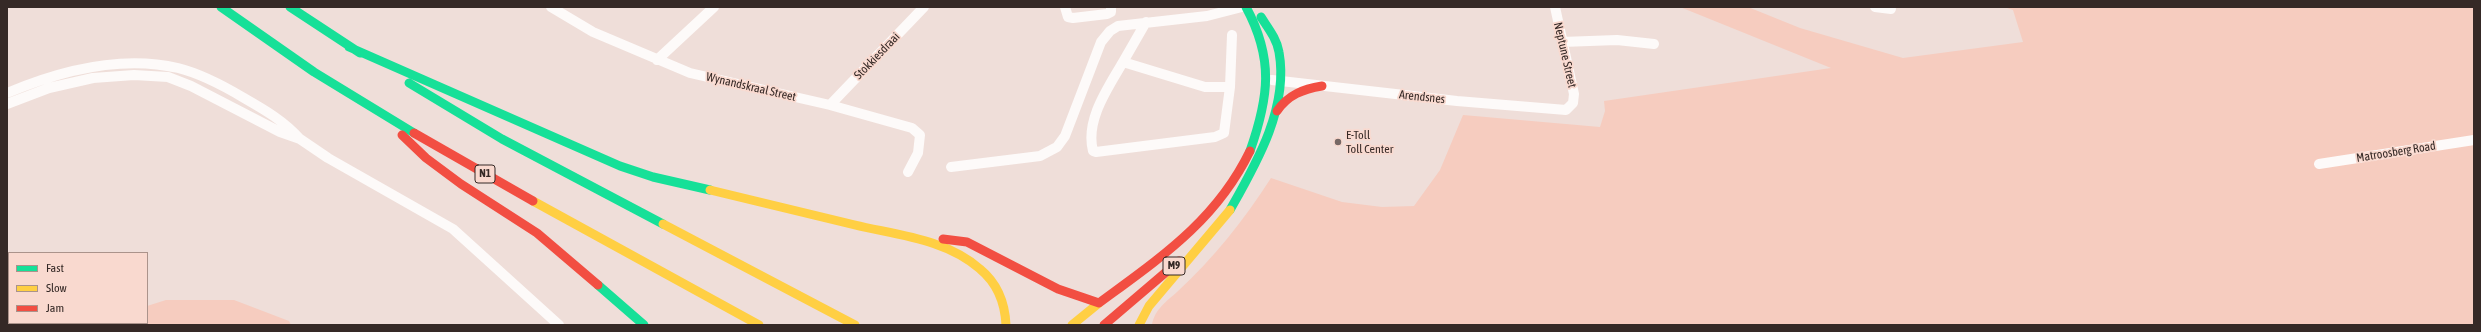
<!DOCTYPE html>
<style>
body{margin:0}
#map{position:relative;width:2481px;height:332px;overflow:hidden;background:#efded9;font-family:"Asap Condensed",sans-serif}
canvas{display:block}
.frame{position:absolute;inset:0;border:8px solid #352926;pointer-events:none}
.legend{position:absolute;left:8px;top:252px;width:140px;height:72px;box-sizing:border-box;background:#f9d9cf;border:1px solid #ab938b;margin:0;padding:5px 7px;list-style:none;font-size:12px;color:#352926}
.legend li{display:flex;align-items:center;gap:8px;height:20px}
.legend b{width:20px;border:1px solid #ab938b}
</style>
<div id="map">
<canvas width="2481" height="332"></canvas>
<div class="frame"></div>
<ul class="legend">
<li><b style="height:5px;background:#16e098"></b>Fast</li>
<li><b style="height:5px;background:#ffcf43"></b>Slow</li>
<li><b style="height:5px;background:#f24e42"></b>Jam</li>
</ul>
</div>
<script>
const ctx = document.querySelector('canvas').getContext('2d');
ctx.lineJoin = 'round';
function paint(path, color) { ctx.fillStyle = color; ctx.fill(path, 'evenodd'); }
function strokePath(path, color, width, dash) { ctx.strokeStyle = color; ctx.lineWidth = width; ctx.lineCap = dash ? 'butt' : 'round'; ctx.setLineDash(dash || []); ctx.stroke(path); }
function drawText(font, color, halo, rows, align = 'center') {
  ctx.font = font + ' "Asap Condensed",sans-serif'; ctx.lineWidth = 3.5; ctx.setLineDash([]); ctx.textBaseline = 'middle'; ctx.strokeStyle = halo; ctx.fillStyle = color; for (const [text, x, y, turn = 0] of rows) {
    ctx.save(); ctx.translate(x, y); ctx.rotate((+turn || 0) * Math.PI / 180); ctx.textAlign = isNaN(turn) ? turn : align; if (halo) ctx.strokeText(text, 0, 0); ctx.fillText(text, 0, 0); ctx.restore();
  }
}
paint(new Path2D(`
 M1680,7H1748L1800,28L1903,58L2023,42L2013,10L2004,7H2474V325H1152C1154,310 1167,301 1177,292C1214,258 1244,220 1271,178L1342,202L1382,207L1414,206L1440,170L1463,115L1600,127L1605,111L1604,101L1831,68Z
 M166,300H234L289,321L291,325H91L94,323H147V306Z`), '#f6ccbf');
strokePath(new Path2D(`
 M551,7L593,32L690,73L830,105L912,128L920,135L918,153L908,172
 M1065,7L1068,17L1073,18L1107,14L1111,12V7
 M1875,7L1891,9
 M1146,22L1123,62L1205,87H1230L1232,35
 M1562,42L1617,40L1654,44
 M657,60L714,7
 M1123,62C1108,88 1085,120 1093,151L1096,152L1215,137L1224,133L1230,87
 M1272,80L1457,101L1566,110L1573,103L1574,94L1555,7
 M7,93C59,71 122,55 178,68C202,74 224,86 244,98C265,110 284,121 300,139
 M7,104L49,88L93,78L134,75L168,77L191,86L280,132L300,139L328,158L453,229L559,325
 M830,105L924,7
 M2319,164L2474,140
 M951,167L1040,156L1057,147L1065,136L1101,42L1110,31L1118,26L1207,16L1242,7`), '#fdfaf9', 10);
strokePath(new Path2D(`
 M221,7L314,72L414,133
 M290,7L360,53
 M1246,7C1274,59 1269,97 1250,151
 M349,47L620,166L653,177L710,190
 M409,83L502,139L663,224
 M1230,210C1256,164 1289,108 1279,52C1277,39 1268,28 1261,17
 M598,285L644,325`), '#16e098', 9);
strokePath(new Path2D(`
 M710,190C758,202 807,213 855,225C897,235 946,239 980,269C997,283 1005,303 1006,325
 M533,201L759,325
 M663,224L855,325
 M1072,325L1099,303
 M1139,325L1149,306L1230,210`), '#ffcf43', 9);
strokePath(new Path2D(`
 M1277,111C1288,95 1303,89 1322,86
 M414,133L533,201
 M402,135L426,158L461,184L537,233L598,285
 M943,239L967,242L1058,289L1099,303
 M1099,303C1160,258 1216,221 1250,151
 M1104,325L1179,261`), '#f24e42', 9);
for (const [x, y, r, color] of [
 [1338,142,4,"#766865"]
]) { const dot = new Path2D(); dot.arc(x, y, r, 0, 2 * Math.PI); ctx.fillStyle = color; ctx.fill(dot); strokePath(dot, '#f9d9cf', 1.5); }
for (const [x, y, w] of [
 [485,174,20],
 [1174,266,22]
]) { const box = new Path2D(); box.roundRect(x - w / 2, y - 9, w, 18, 3); ctx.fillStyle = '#f9d9cf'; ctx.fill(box); strokePath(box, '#352926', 1); }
drawText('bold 11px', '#352926', null, [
 ["N1",485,174],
 ["M9",1174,266]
]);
drawText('12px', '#352926', '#f9d9cf', [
 ["Neptune Street",1565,55,77],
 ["Stokkiesdraai",877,56,-46],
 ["Wynandskraal Street",751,87,13],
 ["Arendsnes",1422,97,6],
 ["Matroosberg Road",2396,152,-9]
]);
drawText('12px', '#352926', '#f9d9cf', [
 ["E-Toll",1346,135],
 ["Toll Center",1346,149]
], 'left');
</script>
